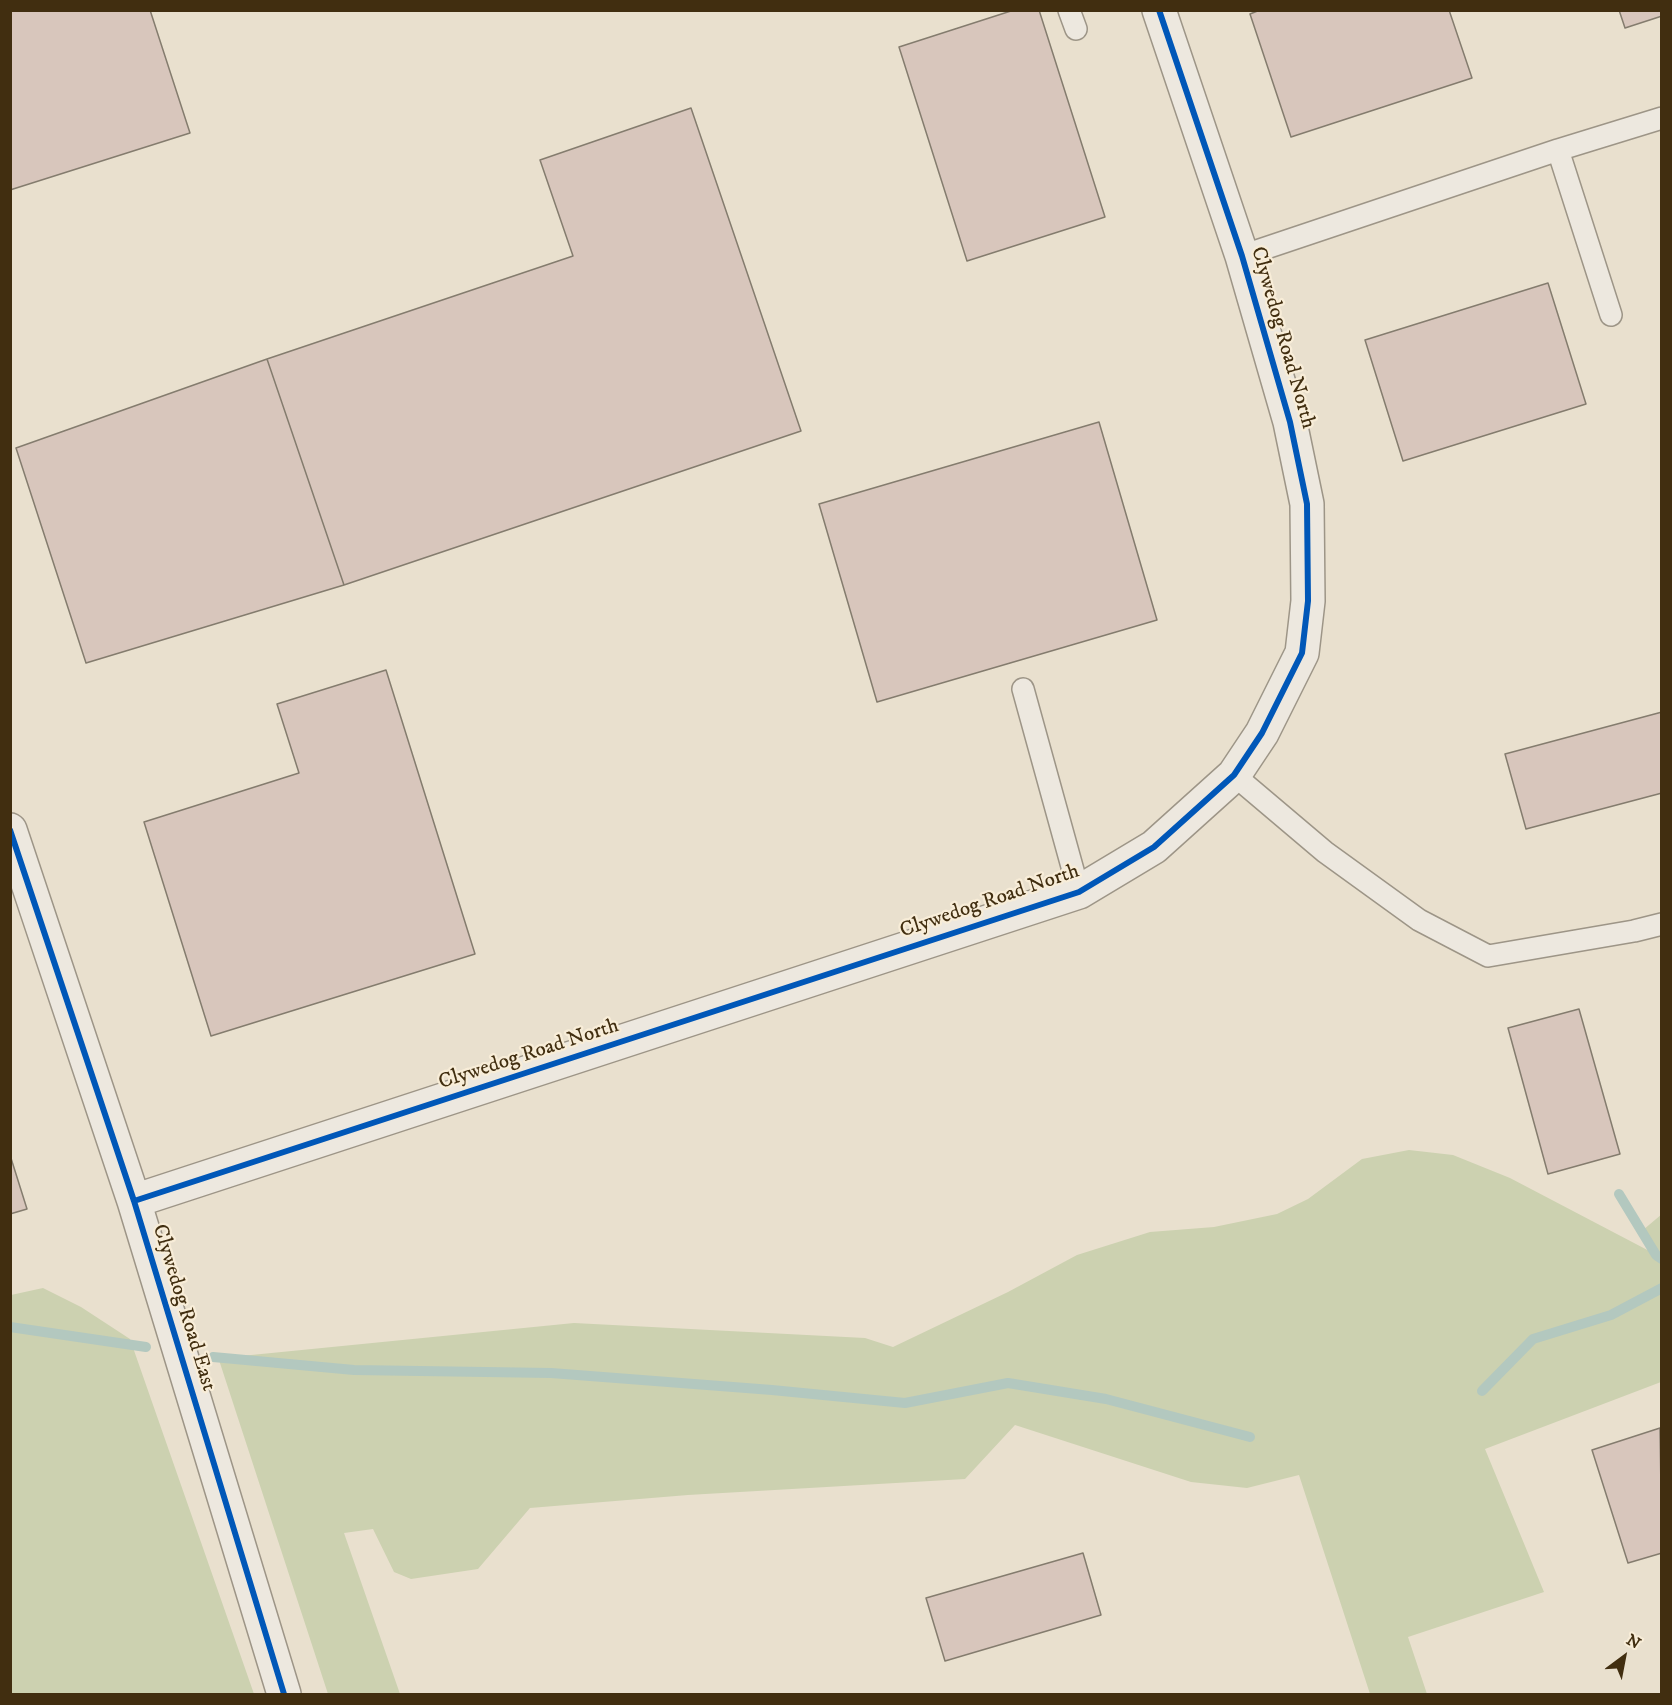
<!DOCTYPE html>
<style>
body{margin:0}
#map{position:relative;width:1672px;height:1705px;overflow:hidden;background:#e9e0ce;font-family:"IM FELL DW Pica",serif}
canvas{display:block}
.frame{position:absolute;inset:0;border:12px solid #412e10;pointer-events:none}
.north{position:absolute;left:1594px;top:1627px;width:60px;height:60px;-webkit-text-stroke:4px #f8edd8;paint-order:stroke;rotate:32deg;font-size:16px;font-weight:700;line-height:24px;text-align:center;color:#412e10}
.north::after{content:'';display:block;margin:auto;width:21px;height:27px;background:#412e10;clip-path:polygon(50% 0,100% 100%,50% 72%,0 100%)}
</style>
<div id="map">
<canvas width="1672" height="1705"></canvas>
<div class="frame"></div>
<div class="north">N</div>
</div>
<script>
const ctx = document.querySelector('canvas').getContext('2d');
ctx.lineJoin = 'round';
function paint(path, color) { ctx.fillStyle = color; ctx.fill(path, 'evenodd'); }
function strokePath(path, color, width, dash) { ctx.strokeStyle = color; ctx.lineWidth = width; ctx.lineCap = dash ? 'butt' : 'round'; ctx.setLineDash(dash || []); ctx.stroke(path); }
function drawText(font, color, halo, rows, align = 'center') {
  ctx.font = font + ' "IM FELL DW Pica",serif'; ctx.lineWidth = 4.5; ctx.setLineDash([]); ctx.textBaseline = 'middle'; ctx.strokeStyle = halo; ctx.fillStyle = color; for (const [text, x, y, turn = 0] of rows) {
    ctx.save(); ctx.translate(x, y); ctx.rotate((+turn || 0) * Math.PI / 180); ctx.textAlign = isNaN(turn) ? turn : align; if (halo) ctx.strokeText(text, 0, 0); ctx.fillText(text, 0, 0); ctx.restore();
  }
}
paint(new Path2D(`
 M1409,1150L1453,1155L1510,1178L1655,1254L1643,1230L1662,1214L1661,1382L1485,1449L1544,1592L1408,1637L1427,1694H1370L1299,1475L1247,1488L1191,1482L1015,1425L965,1479L688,1495L530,1508L478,1569L411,1579L394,1572L373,1529L344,1533L400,1694H328L219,1360L221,1358L574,1323L865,1338L893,1347L1008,1292L1077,1255L1150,1232L1214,1227L1277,1214L1308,1199L1362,1159Z
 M43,1288L81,1307L130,1339L254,1694H11V1295Z`), '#ccd1b0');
strokePath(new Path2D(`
 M1619,1194L1656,1255L1662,1259
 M10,1327L146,1347
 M213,1357L354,1370L551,1373L772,1390L905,1403L1008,1383L1106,1399L1250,1437
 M1482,1391L1533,1339L1611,1315L1662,1288`), '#b3c8bf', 10);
const building = new Path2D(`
 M10,10H150L190,133L10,190Z
 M1014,10H1039L1105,217L967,261L899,47Z
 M1260,10H1449L1472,78L1291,137L1250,14Z
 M1619,10H1662V16L1625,28Z
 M691,108L801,431L344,585L267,359L573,256L540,160Z
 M1548,283L1586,404L1403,461L1365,340Z
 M267,359L344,585L86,663L16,448Z
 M1099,422L1157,620L877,702L819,504Z
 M386,670L475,954L211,1036L144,822L299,773L277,704Z
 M1662,712V793L1526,829L1505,754Z
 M1579,1009L1620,1154L1548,1174L1508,1028Z
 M10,1155L27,1209L10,1214Z
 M1660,1428L1662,1553L1628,1563L1592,1450Z
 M1083,1553L1101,1615L945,1661L926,1598Z`);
paint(building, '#d8c6bc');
strokePath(building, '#847c6e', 1.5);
const lane = new Path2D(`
 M1069,10L1076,29
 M1558,150L1611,315
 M1242,256L1558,150L1662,118
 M1023,689L1079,892
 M1234,775L1325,852L1419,920L1488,956L1634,931L1662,924`);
const street = new Path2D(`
 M10,830L134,1201L284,1694
 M134,1201L1079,892L1154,847L1234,775L1262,733L1302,653L1308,601L1307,504L1290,422L1242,256L1159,10`);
strokePath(lane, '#9d9587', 24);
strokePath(street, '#9d9587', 36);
strokePath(lane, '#ede8df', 21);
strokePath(street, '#ede8df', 33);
strokePath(new Path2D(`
 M10,830L134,1201L284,1694
 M134,1201L1079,892L1154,847L1234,775L1262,733L1302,653L1308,601L1307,504L1290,422L1242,256L1159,10`), '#0057b8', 6);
drawText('21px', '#412e10', '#f8edd8', [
 ["Clywedog Road North",1282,338,74],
 ["Clywedog Road North",990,902,-19],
 ["Clywedog Road North",529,1055,-18],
 ["Clywedog Road East",183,1308,73]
]);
</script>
